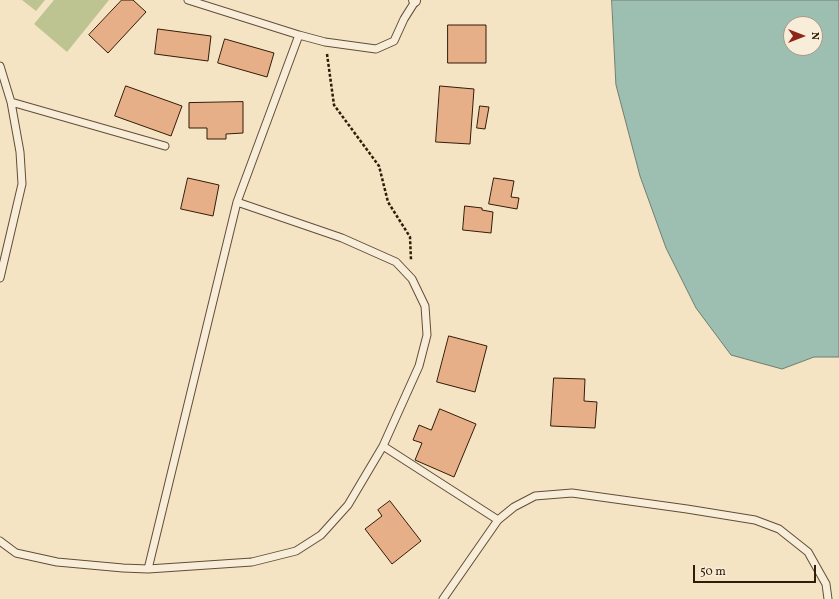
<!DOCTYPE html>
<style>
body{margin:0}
#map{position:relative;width:839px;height:599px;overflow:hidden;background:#f5e4c3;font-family:Vollkorn,serif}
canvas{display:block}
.north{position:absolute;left:783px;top:16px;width:40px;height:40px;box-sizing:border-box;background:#f8edd8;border:1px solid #a89985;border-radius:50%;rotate:90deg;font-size:11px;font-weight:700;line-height:16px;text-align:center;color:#311b09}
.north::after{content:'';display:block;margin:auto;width:14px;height:18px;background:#8f2418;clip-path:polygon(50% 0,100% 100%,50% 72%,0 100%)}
.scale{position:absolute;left:693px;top:565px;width:123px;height:18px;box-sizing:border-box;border:2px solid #311b09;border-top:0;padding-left:5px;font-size:12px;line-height:14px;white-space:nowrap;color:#311b09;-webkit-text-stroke:3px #f8edd8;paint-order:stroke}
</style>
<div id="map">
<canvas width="839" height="599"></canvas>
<div class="north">N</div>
<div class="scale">50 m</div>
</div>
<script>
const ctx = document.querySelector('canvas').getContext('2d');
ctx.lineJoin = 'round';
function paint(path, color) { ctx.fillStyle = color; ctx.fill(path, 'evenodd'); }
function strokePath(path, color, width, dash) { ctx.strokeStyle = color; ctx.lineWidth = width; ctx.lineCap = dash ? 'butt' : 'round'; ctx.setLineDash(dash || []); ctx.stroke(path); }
paint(new Path2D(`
 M22,0H45L36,11Z
 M54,0H109L67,52L34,24Z`), '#bdc492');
const water = new Path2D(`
 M612,0H839V357H814L782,369L731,355L696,308L666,248L640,176L616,85ZM791,24H815V48H791Z`);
paint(water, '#9cbfb2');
strokePath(water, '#717d6e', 1);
const building = new Path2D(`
 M122,0H133L146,12L108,53L89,35Z
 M448,25H486V63H448Z
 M158,29L211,36L208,61L155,54Z
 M225,39L274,53L267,77L218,63Z
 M126,86L182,106L171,136L115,116Z
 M440,86L474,89L470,144L436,142Z
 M243,102V133L226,134V139H207V128H189V103Z
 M480,106L489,107L485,129L477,128Z
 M188,178L219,185L213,216L181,209Z
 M494,178L514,181L511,197L519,198L517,209L489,204Z
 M465,206L482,208V210L493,212L491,233L463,230Z
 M449,336L487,346L475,392L437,382Z
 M554,378L585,379L584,401L597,402L595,428L551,426Z
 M440,409L476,424L454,477L415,460L422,443L413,440L419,425L431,430Z
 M390,501L421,541L392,564L365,529L382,516L378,510Z`);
paint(building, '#e7af87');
strokePath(building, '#311b09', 1);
const service = new Path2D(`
 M188,0L299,35L325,42L376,49L394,41L404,19L416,0
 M0,66L11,102L20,152L22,184L0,278
 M11,102L165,146
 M383,446L498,520
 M0,541L16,553L57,562L123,568L148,569L252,562L296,551L321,535L348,505L383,446L419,366L427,335L425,306L412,279L396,262L342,238L237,202
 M148,569L237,202L299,35
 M443,599L498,520L514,507L535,496L572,493L687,509L755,520L779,529L808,552L826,584L828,599`);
const pedestrian = new Path2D(`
 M414,0L415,1`);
strokePath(service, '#624d38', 9);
strokePath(pedestrian, '#624d38', 12);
strokePath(new Path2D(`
 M327,54L334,105L379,166L388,202L410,237L411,260`), '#311b09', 2.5, [3, 2]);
strokePath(service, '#f8edd8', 7);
strokePath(pedestrian, '#f8edd8', 10);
</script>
